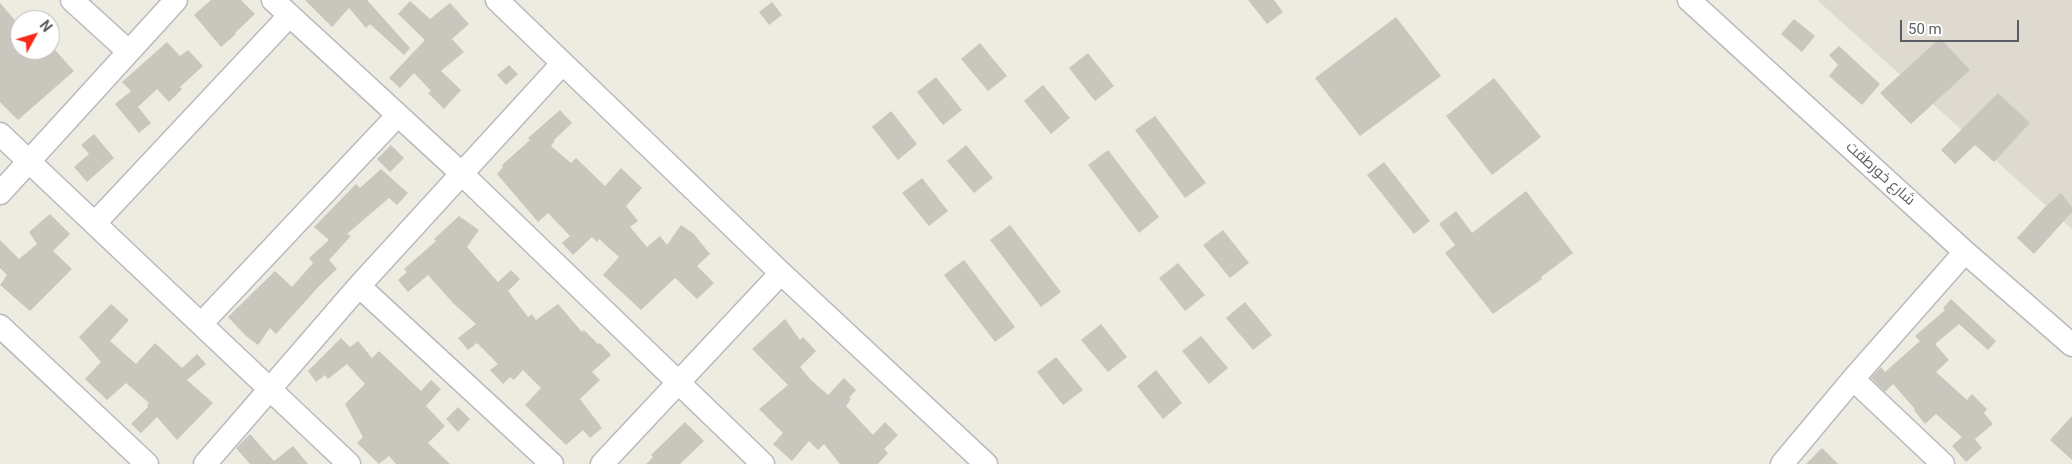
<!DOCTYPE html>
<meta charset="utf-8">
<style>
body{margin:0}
#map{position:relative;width:2072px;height:464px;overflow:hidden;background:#eeebe1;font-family:Roboto,sans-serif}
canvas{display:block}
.north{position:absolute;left:10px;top:10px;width:50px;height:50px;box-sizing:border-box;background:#fff;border:1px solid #bdbfc1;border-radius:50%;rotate:51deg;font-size:14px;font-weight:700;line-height:20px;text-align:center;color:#5a5e64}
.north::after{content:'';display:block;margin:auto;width:18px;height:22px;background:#fa291c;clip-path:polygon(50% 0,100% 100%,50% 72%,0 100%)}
.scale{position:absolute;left:1900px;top:20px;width:119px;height:22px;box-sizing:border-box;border:2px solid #5a5e64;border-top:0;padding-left:6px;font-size:15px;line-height:18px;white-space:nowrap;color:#5a5e64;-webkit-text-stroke:4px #fff;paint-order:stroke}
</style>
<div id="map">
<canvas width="2072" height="464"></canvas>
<div class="north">N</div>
<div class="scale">50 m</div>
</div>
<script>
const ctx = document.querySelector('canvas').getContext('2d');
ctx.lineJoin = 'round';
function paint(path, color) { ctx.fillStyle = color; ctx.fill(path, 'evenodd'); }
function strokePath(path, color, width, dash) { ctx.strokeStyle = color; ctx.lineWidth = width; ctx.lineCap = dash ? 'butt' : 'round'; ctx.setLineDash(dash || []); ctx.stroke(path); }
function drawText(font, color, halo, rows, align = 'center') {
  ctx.font = font + ' Roboto,Cairo,sans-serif'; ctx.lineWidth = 4.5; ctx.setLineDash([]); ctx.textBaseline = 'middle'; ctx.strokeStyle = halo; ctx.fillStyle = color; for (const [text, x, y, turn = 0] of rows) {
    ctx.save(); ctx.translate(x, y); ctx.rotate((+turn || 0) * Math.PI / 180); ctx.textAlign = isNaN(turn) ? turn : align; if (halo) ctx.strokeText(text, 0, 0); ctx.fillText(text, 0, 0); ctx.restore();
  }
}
paint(new Path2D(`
 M1817,0H2072V229Z`), '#dedad0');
paint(new Path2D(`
 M211,0H241L255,14L235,33L236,34L221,47L194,15Z
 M305,0H367L410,48L404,55L370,24L366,28L349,8L332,27Z
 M1248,0H1274L1283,12L1267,24Z
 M410,1L430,19L450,3L469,24L452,39L464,52L441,71L461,90L444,109L428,93L431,91L414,73L400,88L389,78L425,40L398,14Z
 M772,2L782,15L769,25L759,12Z
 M0,3L20,26V50H55L74,71L18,120L0,102Z
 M1396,17L1441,76L1360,136L1315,78Z
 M1794,19L1815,36L1802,52L1781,34Z
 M1940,38L1970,70L1911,124L1880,93Z
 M167,42L180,56L188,50L203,66L180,87L182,89L169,102L157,89L138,107L151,123L139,133L115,104L131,91L122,82Z
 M980,43L1007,76L988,91L961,59Z
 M1839,46L1880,84L1862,105L1829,76L1838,65L1829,55Z
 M1088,53L1114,86L1095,101L1069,68Z
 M509,65L518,74L506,85L497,75Z
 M936,77L962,110L943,125L917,92Z
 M1494,78L1541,137L1492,175L1446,116Z
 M1043,85L1070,118L1051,134L1024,101Z
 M1998,93L2030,123L1994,162L1975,145L1955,164L1941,150Z
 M560,110L572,123L554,140L555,141L551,146L571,163L576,158L605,186L621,168L642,188L626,206L638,221L630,227L647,247L660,236L667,245L681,225L694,234L710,254L697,266L714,283L697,299L675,278L641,310L603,275L619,257L599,239L597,242L592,237L573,255L562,243L570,236L548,213L538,222L497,174L503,167L502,165L530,140L528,138Z
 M891,111L917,144L898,160L872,127Z
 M1155,116L1206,183L1185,198L1135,130Z
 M94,134L114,158L87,182L74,167L89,154L81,145Z
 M391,145L404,158L390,172L377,159Z
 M966,145L993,178L974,193L947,161Z
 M1108,150L1159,217L1139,233L1088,165Z
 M1384,162L1430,221L1414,234L1367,175Z
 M381,169L408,193L397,205L389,198L347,234L351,236L329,260L337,269L321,284L276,334L270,328L258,345L246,336L228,317L275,271L292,287L313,263L309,258L329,240L314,227L356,184L360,188Z
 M922,178L948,211L929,226L902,193Z
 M1526,191L1573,253L1541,277L1542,279L1493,314L1445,253L1455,245L1439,224L1456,211L1472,233Z
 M2061,193L2072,207V212L2034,254L2017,238L2045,207Z
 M50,214L70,234L53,251L72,269L30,311L0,285L7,275L0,268V240L19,259L37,244L29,232Z
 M459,216L479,230L467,247L498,282L511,270L520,279L508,291L528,317L532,314L536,320L558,304L582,332L584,330L598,344L600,343L611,355L592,372L600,380L580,399L602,428L590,438L583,430L566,445L525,405L541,388L523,370L514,380L510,377L503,384L490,370L498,364L477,343L468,350L458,338L476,324L453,303L428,275L408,292L398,280L407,272L404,269L436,241L434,239Z
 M1010,225L1061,292L1041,307L990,240Z
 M1223,230L1249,263L1230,278L1203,245Z
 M964,260L1015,327L995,342L944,275Z
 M1178,263L1205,295L1185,311L1159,278Z
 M1951,299L1996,341L1988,350L1959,324L1935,344L1949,360L1936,372L1967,400L1972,394L1987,409L1984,413L1993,424L1975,439L1982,448L1966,462L1952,446L1962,437L1936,414L1925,424L1914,410L1915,409L1893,384L1885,392L1871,378L1881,367L1885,372L1920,341L1915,336L1945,310L1943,308Z
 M1245,302L1272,335L1253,350L1226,318Z
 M111,304L129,320L110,341L136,364L155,343L182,368L197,354L206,364L187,380L213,403L177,440L157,417L141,433L131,424L148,407L147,405L149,403L126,383L107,400L85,379L101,362L79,337Z
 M785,319L800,340L803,337L816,351L800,367L811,380L828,395L844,378L856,390L849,398L851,399L846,406L873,435L885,422L898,435L884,449L888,453L878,464H840L824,444L818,450L809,441L792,461L773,444L783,433L759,409L788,385L752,349Z
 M1101,324L1127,357L1108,372L1081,340Z
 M1201,336L1228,368L1209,384L1182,351Z
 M341,338L350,347L358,341L372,358L379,351L421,391L431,380L441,389L426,406L445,426L428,443L450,464H396L389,456L379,464L357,443L363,437L345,404L365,384L347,364L328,379L325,375L316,382L308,371Z
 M1056,357L1083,390L1063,405L1037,372Z
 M1156,370L1182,403L1163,419L1137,386Z
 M458,407L470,419L458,432L446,419Z
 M2072,416V460L2050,440Z
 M685,422L704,441L680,464H646L653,457L651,455Z
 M250,434L274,461L293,446L308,464H250L236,448Z
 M1822,448L1838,464H1806Z`), '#c9c6be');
const minor = new Path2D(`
 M72,0L128,51
 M273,0L461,173L763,464
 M497,0L781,273L986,464
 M1689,0L1965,252L2072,345
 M0,134L349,464
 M0,193L176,0
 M95,223L289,16
 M359,286L552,464
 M201,324L397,116
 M0,326L147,464
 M1853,379L1943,464
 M205,464L359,286L562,64
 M602,464L781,273
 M1782,464L1853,379L1965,252`);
strokePath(minor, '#b7babf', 25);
strokePath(minor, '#fff', 22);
drawText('15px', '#5a5e64', '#fff', [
 ["شارع خورطقت",1880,174,42]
]);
</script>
